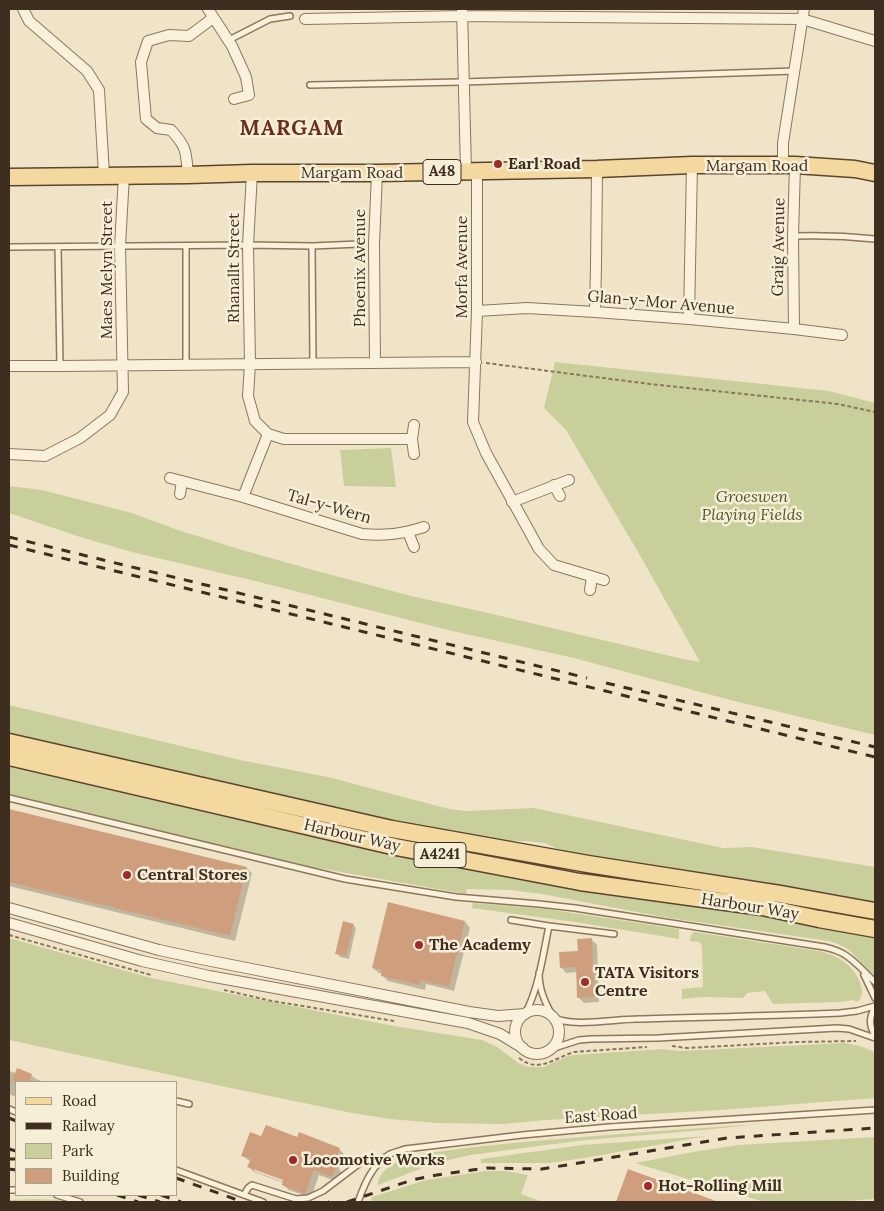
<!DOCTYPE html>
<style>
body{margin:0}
#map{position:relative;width:884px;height:1211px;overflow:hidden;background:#f0e4c8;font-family:Lora,serif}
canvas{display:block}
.frame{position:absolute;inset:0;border:10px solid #3d2e20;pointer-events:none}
.legend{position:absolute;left:15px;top:1081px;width:162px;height:115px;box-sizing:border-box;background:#f7eed8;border:1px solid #ada18e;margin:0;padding:6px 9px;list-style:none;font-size:15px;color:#3d2e20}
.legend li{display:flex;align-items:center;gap:10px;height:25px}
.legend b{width:25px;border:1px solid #ada18e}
</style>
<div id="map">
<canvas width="884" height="1211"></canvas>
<div class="frame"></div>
<ul class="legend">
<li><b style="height:6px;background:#f3d9a0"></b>Road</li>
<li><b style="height:6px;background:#3d2e20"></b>Railway</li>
<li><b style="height:14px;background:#c9cf9b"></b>Park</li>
<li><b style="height:14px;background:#cf9f7d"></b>Building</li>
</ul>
</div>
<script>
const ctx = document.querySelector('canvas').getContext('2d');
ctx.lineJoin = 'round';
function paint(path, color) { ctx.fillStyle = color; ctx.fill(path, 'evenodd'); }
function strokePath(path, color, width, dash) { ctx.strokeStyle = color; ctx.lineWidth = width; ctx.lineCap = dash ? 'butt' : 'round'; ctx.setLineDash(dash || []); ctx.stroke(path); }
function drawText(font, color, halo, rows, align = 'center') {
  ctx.font = font + ' Lora,serif'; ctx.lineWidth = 5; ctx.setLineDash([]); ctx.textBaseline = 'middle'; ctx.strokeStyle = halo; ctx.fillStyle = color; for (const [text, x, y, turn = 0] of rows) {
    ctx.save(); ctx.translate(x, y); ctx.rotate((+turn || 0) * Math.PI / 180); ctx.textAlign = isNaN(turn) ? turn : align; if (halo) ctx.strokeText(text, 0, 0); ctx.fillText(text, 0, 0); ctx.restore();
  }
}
paint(new Path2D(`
 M555,362L829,391L875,403V735L730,700L574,658L452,631L255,581L132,552L80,537L9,513V486L42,490L132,513L178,530L242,550L317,571L415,597L484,612L683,659L700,662L638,552L566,430L544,408Z
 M391,448L396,487L344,486L340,450Z
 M9,705L240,760L328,777L449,809L466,811L534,808L723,848L752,847L875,867V905L564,852L545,843L526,841H498L447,832L215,782L83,749L9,733Z
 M9,767L286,831L427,861L820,926L875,938V976L848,949L838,944L829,941L663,917L542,894L510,890L467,889L466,894L307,866L9,794Z
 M473,903L546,909L679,929V939L575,922L472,908Z
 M694,932L819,951C837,955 854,965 860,983C863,990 863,995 858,1002L853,1000L840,1002L773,1004L765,991L747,993L743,998L702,997L682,999V989L703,987L702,946L699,942L690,941L691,935Z
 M9,938L151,978L394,1026L482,1040L497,1047L520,1064L530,1067H544L568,1056L574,1055L662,1049L680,1051L844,1043L860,1046L875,1052V1098L720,1110L546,1120L503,1124L437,1123L390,1119L352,1113L226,1087L9,1040Z
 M761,1124L703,1130L577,1141L470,1155L433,1164L378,1185C378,1171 395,1162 407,1158C420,1153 437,1152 451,1150C475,1147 499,1144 523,1142C602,1135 681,1129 761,1124Z
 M707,1136L584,1158L549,1163H481V1159L582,1145Z
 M875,1137V1199L837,1202H764L635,1163L699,1151L739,1145Z
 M486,1171H505L528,1175L521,1194L543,1202H371L372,1197L426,1180Z
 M34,1199L59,1200L62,1202H9V1200H10Z`), '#c9cf9b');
paint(new Path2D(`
 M9,810L247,868L252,873L235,941L9,886Z
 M465,922L470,928L454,991L426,984L425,990L388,981L382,975L383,974L379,973L373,968Z
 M353,925L356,928L349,959L340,957L337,953Z
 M592,940L597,945L599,1002L584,1003L578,997L577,972L566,973L561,967L579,953Z
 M9,1071L16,1073L31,1075L36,1079L45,1082H16V1097L9,1094Z
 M262,1138L298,1139L339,1149L344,1154L339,1169L341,1172L338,1182L319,1175L311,1198L289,1190L283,1185L284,1183L254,1172L249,1167L251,1162L248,1160L242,1155ZM254,1168L290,1181L289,1184L254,1171Z
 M629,1171L715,1202H618Z`), '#0003');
paint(new Path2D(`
 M9,809L247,867L230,936L9,882Z
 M388,902L465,921L449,987L421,980L420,985L381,976L382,970L372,968Z
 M343,921L354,924L346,956L335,954Z
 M592,938L594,997L577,998L576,967L560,968L559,952L578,951L577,939Z
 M17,1068L32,1074L29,1082H12Z
 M266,1125L297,1137L299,1132L340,1148L334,1164L337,1165L332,1177L314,1170L305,1194L282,1185L283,1180L247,1167L251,1159L241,1156L250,1132L261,1136Z
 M628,1169L716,1201V1202H616Z`), '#cf9f7d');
const lane = new Path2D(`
 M229,40L270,19L290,16
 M310,85L463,82L795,71
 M793,236C822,235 847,236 875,239
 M312,246L313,364
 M9,247L248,245L312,246L359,244
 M58,247L60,366
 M186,364V246
 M9,798L345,879L456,897L539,904L575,908L818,946C826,947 834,949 842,953C854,959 865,973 875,982
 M511,920L549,926L614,934
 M539,973C539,990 545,1002 553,1017C571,1028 615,1019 637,1019C704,1017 772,1016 840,1013L857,1011L875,1006
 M864,975L875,998
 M875,1008C869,1017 869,1026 875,1035
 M525,1014C539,988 543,954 549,926
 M551,1049L579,1040L591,1039L658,1038L837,1028L849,1029L875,1038
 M176,1101L189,1104
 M9,1109L16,1112
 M176,1170L263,1202
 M9,1190H16
 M57,1195L80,1202
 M244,1195L248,1188L252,1185L296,1199L308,1198L323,1191L364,1160L372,1158L379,1162
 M358,1202C364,1185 373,1163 390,1154C395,1152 400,1151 405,1149L522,1135L609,1127L875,1110`);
const street = new Path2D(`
 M23,9L29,21L87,71L99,90L104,175
 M208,9L232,46L246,77L249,95L234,99
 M462,9L466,171
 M305,19L462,16L802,19L875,41
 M783,165V143L804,9
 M477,171V311L473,422L486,453L539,549L554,565L604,580
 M252,173L248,245L250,364L248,396L255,421L268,434L284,439H412
 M188,175C186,152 187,147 171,130L157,128L146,119L141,62L148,41L169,35L189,36L213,18
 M477,311L527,308L595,312L689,319L794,329L842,335
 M595,312L596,265L597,169
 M689,319L692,165
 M794,329L793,236L795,165
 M375,363L374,244L377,173
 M9,366H60L476,362
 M9,454L45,456L80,438L110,415L123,392L120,246L124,175
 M414,454L412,439L414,425
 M170,478L243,497L362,534C385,536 402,534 424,527
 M554,485L560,496
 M180,494L182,481
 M243,497L268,434
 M512,502L569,480
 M408,532L414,547
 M590,590L592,577
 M9,908L159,950L196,958L469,1012L498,1016L525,1014
 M9,923L142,961L209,976L468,1023L500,1034L523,1048
 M515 1032a22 22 0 1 1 44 0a22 22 0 1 1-44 0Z`);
const primary = new Path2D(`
 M9,177L188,175L252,173H377L597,169L692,165H795L855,169L875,173
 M9,742L392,829L588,864L780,894L875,911
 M9,757L396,847L580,882L762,907L819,919L875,929`);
strokePath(lane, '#8d765c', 8);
strokePath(street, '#8d765c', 12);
strokePath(primary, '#5b4430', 19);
strokePath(new Path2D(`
 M486,363L650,384L838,404L875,412
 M9,935L151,975
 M224,990L272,1001L394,1021
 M672,1046L687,1048L797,1042L856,1041
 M519,1058C539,1074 554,1058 574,1052L647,1047`), '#8d765c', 2, [4, 2.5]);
strokePath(lane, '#faf1dc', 5);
strokePath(street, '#faf1dc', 10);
strokePath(primary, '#f3d9a0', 16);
strokePath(new Path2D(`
 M9,537L587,678
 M9,545L875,757
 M606,683L875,747
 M9,1118L16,1121
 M9,1149L16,1151
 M9,1159H16
 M9,1169L16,1170
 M176,1178L243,1202
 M117,1195L138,1202
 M138,1195L160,1202
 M161,1195L181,1202
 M328,1202H329
 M347,1202L412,1180L437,1175L487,1168L542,1169L573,1164L727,1138L875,1128`), '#3d2e20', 3, [9, 9]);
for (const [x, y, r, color] of [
 [498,164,5,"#9e2a2b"],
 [127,875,5,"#9e2a2b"],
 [419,945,5,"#9e2a2b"],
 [585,982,5,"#9e2a2b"],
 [293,1160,5,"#9e2a2b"],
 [648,1186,5,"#9e2a2b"]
]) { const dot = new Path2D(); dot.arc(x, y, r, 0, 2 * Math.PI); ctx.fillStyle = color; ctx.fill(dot); strokePath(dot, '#f7eed8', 2); }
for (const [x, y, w] of [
 [442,172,38],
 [440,855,52]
]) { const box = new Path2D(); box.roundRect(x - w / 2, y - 12.5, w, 25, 4); ctx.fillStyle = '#f7eed8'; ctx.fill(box); strokePath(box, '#3d2e20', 1); }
drawText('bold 15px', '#3d2e20', null, [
 ["A48",442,172],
 ["A4241",440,855]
]);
drawText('bold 16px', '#3d2e20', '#f7eed8', [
 ["Earl Road",508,164],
 ["Central Stores",137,875],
 ["The Academy",429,945],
 ["TATA Visitors",595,973],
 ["Centre",595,991],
 ["Locomotive Works",303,1160],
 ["Hot-Rolling Mill",658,1186]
], 'left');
drawText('16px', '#3d2e20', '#f7eed8', [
 ["Margam Road",757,166],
 ["Margam Road",352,173],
 ["Graig Avenue",779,247,-89],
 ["Morfa Avenue",462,267,-90],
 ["Rhanallt Street",234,268,-90],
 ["Phoenix Avenue",360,268,-90],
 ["Maes Melyn Street",107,270,-90],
 ["Glan-y-Mor Avenue",661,303,5],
 ["Tal-y-Wern",329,507,16],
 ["Harbour Way",352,836,13],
 ["Harbour Way",750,907,9],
 ["East Road",601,1116,-4]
]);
drawText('italic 16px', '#4d5a26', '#f7eed8', [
 ["Groeswen",752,497],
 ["Playing Fields",752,515]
]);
ctx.letterSpacing = '1px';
drawText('bold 21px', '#6b2e1e', '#f7eed8', [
 ["MARGAM",292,129]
]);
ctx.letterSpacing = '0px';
</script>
